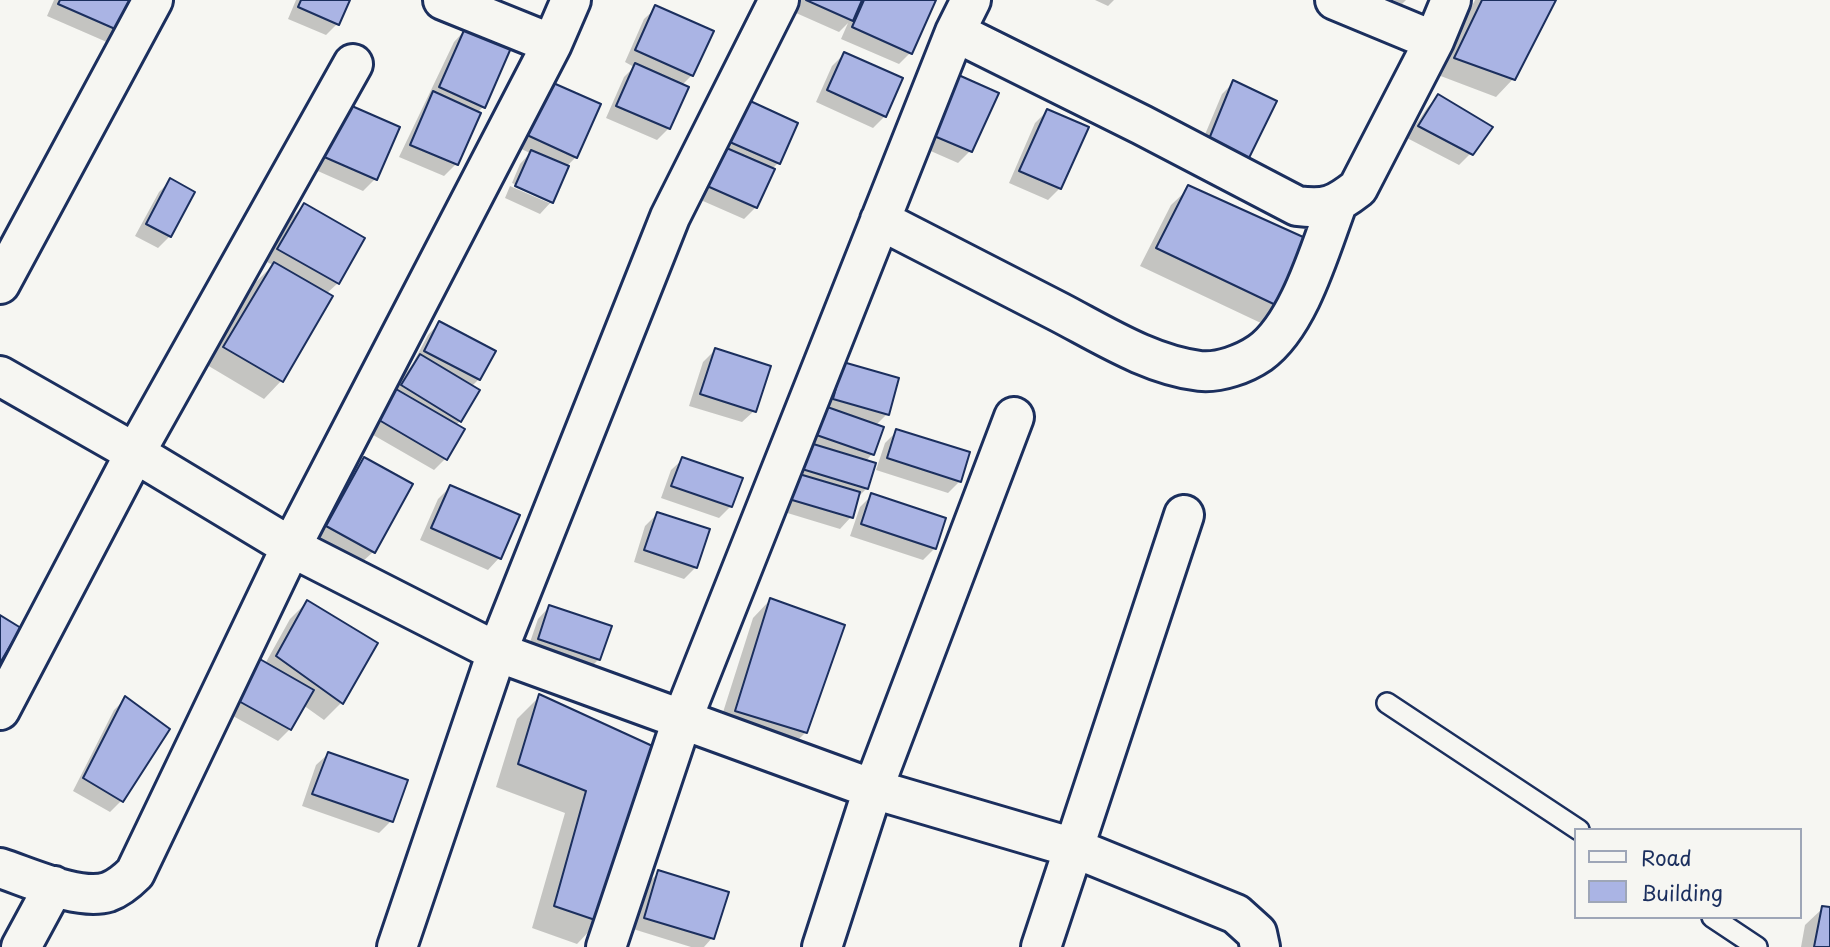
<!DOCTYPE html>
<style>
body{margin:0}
#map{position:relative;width:1830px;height:947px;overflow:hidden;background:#f6f6f2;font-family:"Playpen Sans",sans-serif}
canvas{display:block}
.legend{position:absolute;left:1574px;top:828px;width:228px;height:91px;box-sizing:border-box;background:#f6f6f2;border:2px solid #9ea6b7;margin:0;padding:9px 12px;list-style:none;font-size:21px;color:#1b2f5e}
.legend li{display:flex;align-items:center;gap:14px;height:35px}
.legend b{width:35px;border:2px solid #9ea6b7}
</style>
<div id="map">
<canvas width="1830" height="947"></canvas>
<ul class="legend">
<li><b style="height:9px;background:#f6f6f2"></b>Road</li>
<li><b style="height:19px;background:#aab4e4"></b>Building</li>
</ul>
</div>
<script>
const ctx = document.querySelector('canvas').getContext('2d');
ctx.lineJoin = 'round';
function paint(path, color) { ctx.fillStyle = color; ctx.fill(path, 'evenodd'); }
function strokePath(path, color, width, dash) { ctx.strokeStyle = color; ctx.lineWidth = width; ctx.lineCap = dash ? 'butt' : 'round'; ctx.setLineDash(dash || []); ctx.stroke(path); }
paint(new Path2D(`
 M54,0H134L109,43L47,16Z
 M296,0H348L337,24L326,35L288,19Z
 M781,0H934L910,53L899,64L841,39L848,23L839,32L778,5Z
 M1095,0H1114L1108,6Z
 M1393,0H1406L1402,4Z
 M1475,0H1554L1513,79L1496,97L1438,75Z
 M656,8L692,75L682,85L669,128L657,140L606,118L624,77L634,67L625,62L644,19Z
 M465,30L483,107L477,113L456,164L444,176L399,157L454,42Z
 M844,54L885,116L873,128L816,102L832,66Z
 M1234,82L1233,172L1196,156L1222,94Z
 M996,93L970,151L958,163L917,145Z
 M540,96L576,157L566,167L551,202L540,214L505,198L510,186L549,203V199L512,183L520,164L530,153L517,147Z
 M1438,96L1471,153L1459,165L1407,138L1427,108Z
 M346,105L398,128L375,179L363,191L311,168Z
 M723,108L778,163L771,170L756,207L744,219L687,194Z
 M1047,111L1060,188L1048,200L1009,183L1035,123Z
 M170,181V236L158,248L135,236L159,192Z
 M1189,188L1281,307L1263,324L1140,266L1171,205Z
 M304,205L338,283L326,294L331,297L281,381L264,399L207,365L256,282L273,265L267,262L292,217Z
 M439,323L479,379L471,387L460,421L455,426L446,458L434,470L368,432L385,403L413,363L428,335Z
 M715,350L754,411L742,422L689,406L703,362Z
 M844,364L887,414L876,425L872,454L865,462L867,488L857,498L851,517L840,529L771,508Z
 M897,431L960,481L948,493L876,470L885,443Z
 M364,459L373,552L361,563L315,538L352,471Z
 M683,459L731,506L719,518L661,498L671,470Z
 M450,487L499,558L488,570L420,540L438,499Z
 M872,495L935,548L923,560L850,536L860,507Z
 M657,514L696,567L684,579L634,562L645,526Z
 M770,600L806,732L788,750L718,728L753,618Z
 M307,602L375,643L341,703L324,720L303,705L290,729L278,741L224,711L265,664L290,619Z
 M549,607L599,659L587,671L527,651L538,619Z
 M540,696L657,750L599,921L577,944L532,928L565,813L496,787L517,719Z
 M125,699L122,800L110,812L73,791L114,710Z
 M328,754L391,821L379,833L302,806L316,765Z
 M659,872L712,938L704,947H691L633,929L647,884Z
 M1823,908L1830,909V947H1801L1805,925Z`), '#0003');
const building = new Path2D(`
 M60,0H136L122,32L58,4Z
 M301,0H350L339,25L298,7Z
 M806,0H862L853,21Z
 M864,0H936L912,54L852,27Z
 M1482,0H1556L1515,80L1454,58Z
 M655,5L714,31L693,76L635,50Z
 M465,28L511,48L485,108L439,87Z
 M844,52L903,78L886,117L827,90Z
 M635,63L689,87L670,129L616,106Z
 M954,73L999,93L972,152L927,133Z
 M1233,80L1277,101L1247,162L1207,144Z
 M551,82L601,104L577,158L527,135Z
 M433,91L481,113L458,165L410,145Z
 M735,94L798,123L780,164L716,136Z
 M1438,94L1493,127L1473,155L1418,126Z
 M345,103L400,127L377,180L322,156Z
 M1047,109L1089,127L1061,189L1019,171Z
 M715,143L775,169L757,208L698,182Z
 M531,150L569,166L553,203L515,186Z
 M170,178L195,192L171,237L146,224Z
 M1188,185L1312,241L1282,308L1156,248Z
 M304,203L365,238L339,284L277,249Z
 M274,262L333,296L283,382L223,347Z
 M439,321L496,351L480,380L424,351Z
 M715,348L771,366L756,412L700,394Z
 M420,354L480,390L461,422L401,385Z
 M843,362L899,378L889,415L833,399Z
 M396,389L465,429L447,460L379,420Z
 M816,403L884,427L874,455L805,431Z
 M896,429L970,452L961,482L887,458Z
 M800,440L876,463L868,489L792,466Z
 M364,457L413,484L375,553L326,526Z
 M682,457L743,478L732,507L671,486Z
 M789,471L860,492L853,518L782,497Z
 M450,485L520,515L501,559L431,528Z
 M871,493L946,518L936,549L861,524Z
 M657,512L710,529L697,568L644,550Z
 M770,598L845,625L807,733L735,711Z
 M307,600L378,643L343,704L276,656Z
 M549,605L612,626L600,660L538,639Z
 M0,615L21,628L0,663Z
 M258,658L314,690L291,730L235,699Z
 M539,694L659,749L601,922L554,906L586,791L518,764Z
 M125,696L170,729L123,802L83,778Z
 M328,752L408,780L393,822L312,794Z
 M658,870L729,892L714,939L644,918Z
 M1822,906L1830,907V947H1814Z`);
paint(building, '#aab4e4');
strokePath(building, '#1b2f5e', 2);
const lane = new Path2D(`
 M1387,703L1579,830
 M1712,917L1757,947`);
const street = new Path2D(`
 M443,0L552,44
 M1335,0L1434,41L1451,0
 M955,32L1142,125L1297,206C1326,210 1335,206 1358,188L1434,41
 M880,220C940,251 999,281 1059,312C1103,335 1150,365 1200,371C1219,373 1244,364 1260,353C1299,325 1320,249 1337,204
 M0,284L153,0
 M0,376L135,453L291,547L497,652L873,789L1074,848L1236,914L1257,933L1260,947
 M0,710L135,453L353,64
 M0,868C28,877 79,901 108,892C119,888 127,881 135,873L291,547L552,44L571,0
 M21,947L54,886
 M397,947L497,652L670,217L779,0
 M606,947L682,720L955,32L971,0
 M822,947L873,789L1014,417
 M1041,947L1184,515`);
strokePath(lane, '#1b2f5e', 24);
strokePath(street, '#1b2f5e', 44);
strokePath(lane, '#f6f6f2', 19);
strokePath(street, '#f6f6f2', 38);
</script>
